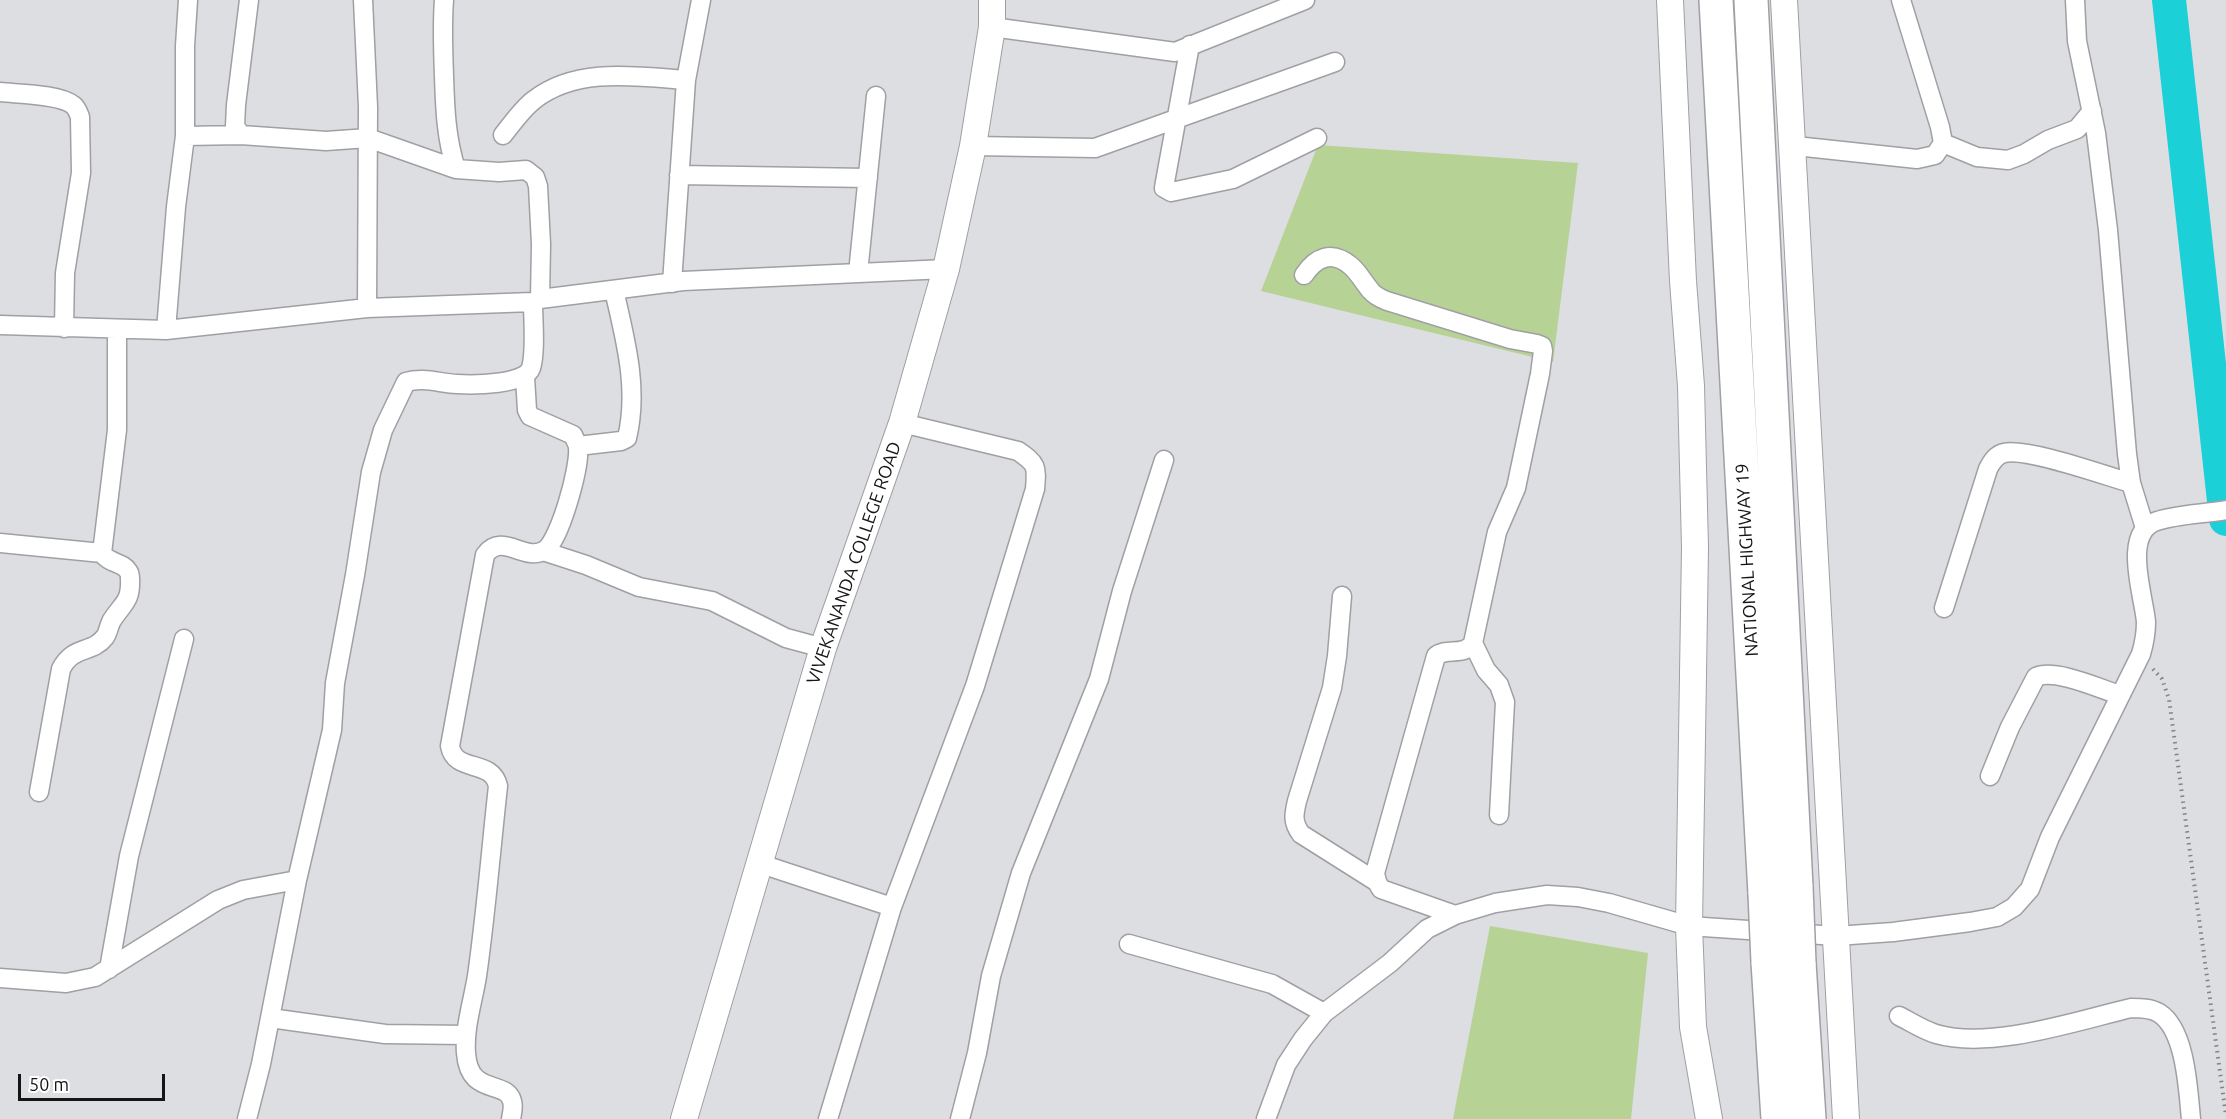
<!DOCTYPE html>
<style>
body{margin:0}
#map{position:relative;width:2226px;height:1119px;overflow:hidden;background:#dddee1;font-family:Ubuntu,sans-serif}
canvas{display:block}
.scale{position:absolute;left:18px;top:1074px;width:147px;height:27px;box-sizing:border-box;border:3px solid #151516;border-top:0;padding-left:8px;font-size:18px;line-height:21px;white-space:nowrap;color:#151516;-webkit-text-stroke:4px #fff;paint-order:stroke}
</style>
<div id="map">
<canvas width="2226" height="1119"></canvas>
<div class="scale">50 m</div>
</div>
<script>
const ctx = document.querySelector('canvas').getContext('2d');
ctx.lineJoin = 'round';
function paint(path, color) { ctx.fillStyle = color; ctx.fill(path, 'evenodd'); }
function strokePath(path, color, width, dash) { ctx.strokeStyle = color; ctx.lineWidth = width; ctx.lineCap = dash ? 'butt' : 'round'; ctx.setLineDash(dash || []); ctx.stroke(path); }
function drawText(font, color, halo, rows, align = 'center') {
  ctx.font = font + ' Ubuntu,sans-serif'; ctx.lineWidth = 4.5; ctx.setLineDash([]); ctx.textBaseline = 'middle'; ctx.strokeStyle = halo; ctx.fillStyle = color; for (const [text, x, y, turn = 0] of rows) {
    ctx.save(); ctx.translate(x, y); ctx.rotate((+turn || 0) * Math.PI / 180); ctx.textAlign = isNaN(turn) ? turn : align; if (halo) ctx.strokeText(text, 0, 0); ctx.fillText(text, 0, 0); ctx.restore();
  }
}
paint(new Path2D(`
 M1318,145L1578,163L1553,362L1261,291Z
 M1490,926L1648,953L1631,1119H1453Z`), '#b7d295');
strokePath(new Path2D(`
 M2169,0L2226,519`), '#1cd0d8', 34);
const street = new Path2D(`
 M249,0L236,105L235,126L241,135L326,141L368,138L456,169L499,172L526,170L535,177L538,186L541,244L540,299
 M363,0L368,107L367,308
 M444,0C442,25 443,50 444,76C445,108 446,138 456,169
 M2075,0L2077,41L2096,133L2108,230L2127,454L2131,483L2145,528
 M992,27L1175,52L1305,0
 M1190,45L1165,182L1164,188L1171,192L1233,179L1317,138
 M0,92C18,94 60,94 73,105C77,108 78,112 80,117L81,173L65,273L64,328
 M503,135C512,124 522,109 534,100C576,67 635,76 686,80L701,0
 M185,136L241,135
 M1943,143L1977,157L2008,160L2024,154L2048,140L2077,129L2092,111
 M973,146L1095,148L1335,62
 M1805,147L1917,159L1935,155L1943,143L1940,127L1901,0
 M679,175L868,178
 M858,273L876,96
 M1304,275C1316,257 1332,250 1351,266C1359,273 1364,283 1371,291C1375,296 1382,299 1387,301L1510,339L1537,344L1542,346L1543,351L1540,374L1516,488L1497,532L1473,643C1464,657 1447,647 1436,656L1375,873L1377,882L1381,889L1455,915
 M672,283L686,80
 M0,325L166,330L367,308L533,302L540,299L683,281L946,269
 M166,330L176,207L185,136V46L188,0
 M578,446L621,441L627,438C639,388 625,339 614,290
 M0,543L102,553
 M543,551L586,565L639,587L712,601L786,638L823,648
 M1342,596L1337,656L1332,688L1297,801C1294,814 1292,822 1301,834L1377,882
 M1944,608L1988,469C1992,461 1996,455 2004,453C2026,447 2106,476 2131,483
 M1473,643L1486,670L1499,685L1505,702L1499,815
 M1990,776L2010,727L2036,677C2055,668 2100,689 2120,695
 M39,792L61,669C73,645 92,654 105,637C108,633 109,625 112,620C123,603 131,602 130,579C130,577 130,573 128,571C123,562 109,564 102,553L117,430V330
 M758,863L892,907
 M1129,944L1272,984L1324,1013
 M109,969L129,856L184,639
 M0,978L66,983L95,977L218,900L243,890L297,880
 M1899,1016C1911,1022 1923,1030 1936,1034C1991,1050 2076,1021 2131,1008C2141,1008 2151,1008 2159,1013C2186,1030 2188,1090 2191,1119
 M270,1018L385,1034L466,1035
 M247,1119L261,1064L297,880L332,730L335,683L355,575L371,472L383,430L406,382C423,377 439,383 457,384C473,385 525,385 531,368C536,351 533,321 533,302
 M511,1119C512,1113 514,1107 512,1101C506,1079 469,1097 466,1053C464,1028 473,1001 477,976C486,913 491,849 498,786C492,758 455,774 450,746L485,555C502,531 525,563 545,550C560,540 580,467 578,448C578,444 575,440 573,435L530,416L527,410L525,377
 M828,1119L892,907L975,686L1035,489C1037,466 1037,464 1018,451L902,423
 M960,1119L977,1053L991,976L1021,873L1099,679L1122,591L1164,460
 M1266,1119L1286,1065L1303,1039L1324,1013L1390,963L1427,929L1455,915L1495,903L1547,895L1578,897L1609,903L1689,926L1836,936L1893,932L1970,922L1997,917L2014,907L2030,889L2050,837L2141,654C2144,644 2146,633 2146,622C2144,596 2121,532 2157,521C2179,514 2204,514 2226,510`);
const secondary = new Path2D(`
 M1670,0L1683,281L1691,386L1695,548L1689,926L1693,1027L1709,1119
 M1784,0L1846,1119
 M684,1119L823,648L902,423L946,269L973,146L992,27V0`);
const highway = new Path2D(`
 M1716,0L1765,894
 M1751,0L1796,887
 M1768,962L1778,1119
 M1799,963L1809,1119`);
strokePath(street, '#a0a0a4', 21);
strokePath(secondary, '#a0a0a4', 28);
strokePath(highway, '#a0a0a4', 36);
strokePath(new Path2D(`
 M2153,669L2162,679L2169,699L2226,1116`), '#838486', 4, [1.5, 4.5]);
strokePath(street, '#fff', 18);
strokePath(secondary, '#fff', 26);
strokePath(highway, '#fff', 33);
const highwayBridge = new Path2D(`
 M1796,887L1799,963
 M1765,894L1768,962`);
strokePath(highwayBridge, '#a0a0a4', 36, []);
strokePath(highwayBridge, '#fff', 33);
drawText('18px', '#151516', '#fff', [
 ["NATIONAL HIGHWAY 19",1747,560,-93],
 ["VIVEKANANDA COLLEGE ROAD",854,563,-71]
]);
</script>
